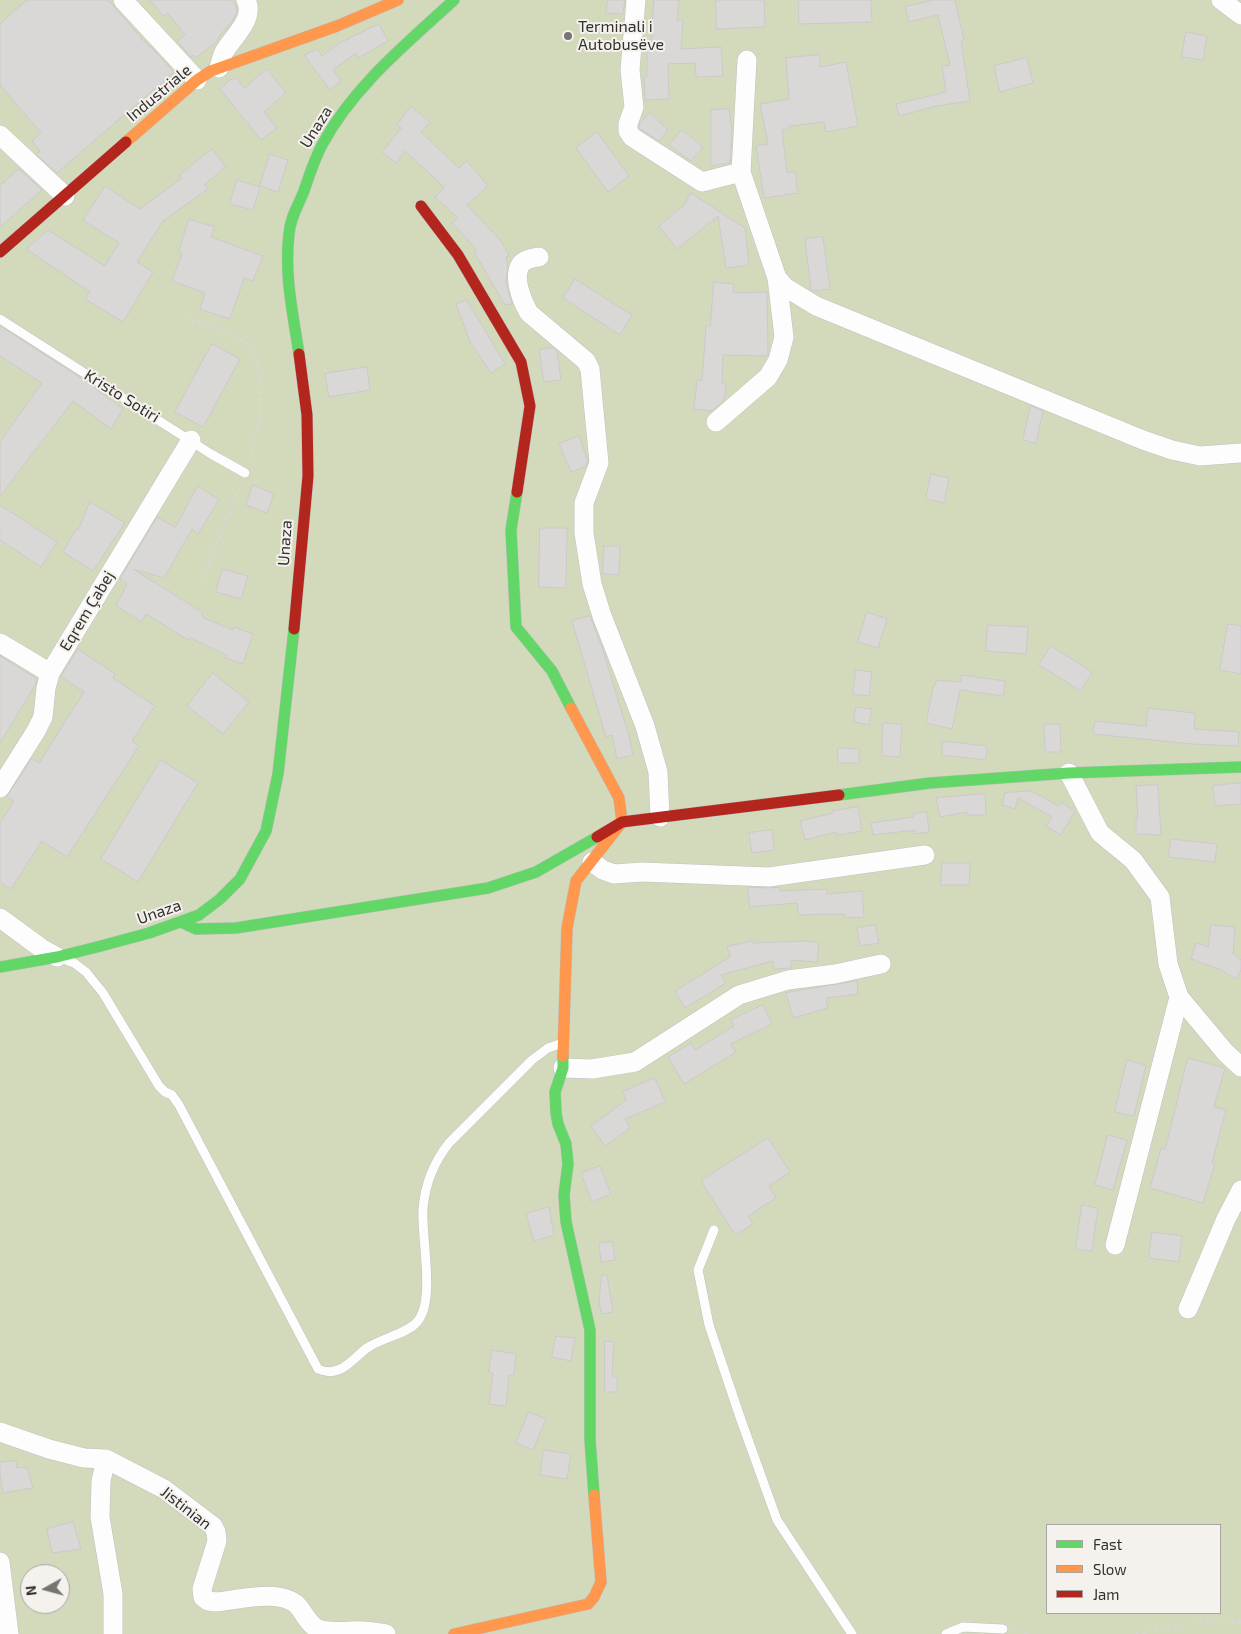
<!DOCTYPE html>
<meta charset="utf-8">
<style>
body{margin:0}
#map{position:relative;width:1241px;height:1634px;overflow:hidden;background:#f3f1ef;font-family:"Exo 2",sans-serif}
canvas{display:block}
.legend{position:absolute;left:1046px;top:1524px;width:175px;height:90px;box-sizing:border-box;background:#f5f1ed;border:1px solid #a7a4a1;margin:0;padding:6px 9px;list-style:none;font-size:15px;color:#323130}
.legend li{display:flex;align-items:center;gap:10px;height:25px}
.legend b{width:25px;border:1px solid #a7a4a1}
.north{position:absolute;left:20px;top:1564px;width:50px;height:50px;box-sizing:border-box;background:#f5f1ed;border:1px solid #a7a4a1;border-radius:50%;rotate:263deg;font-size:14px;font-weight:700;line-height:20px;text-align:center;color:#323130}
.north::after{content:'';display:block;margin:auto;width:18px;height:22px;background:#767473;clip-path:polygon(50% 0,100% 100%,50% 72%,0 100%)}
</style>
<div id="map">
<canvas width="1241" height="1634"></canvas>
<ul class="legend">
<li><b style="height:6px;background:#63d668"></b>Fast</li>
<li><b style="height:6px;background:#ff974d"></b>Slow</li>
<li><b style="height:6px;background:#b3261e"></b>Jam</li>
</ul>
<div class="north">N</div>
</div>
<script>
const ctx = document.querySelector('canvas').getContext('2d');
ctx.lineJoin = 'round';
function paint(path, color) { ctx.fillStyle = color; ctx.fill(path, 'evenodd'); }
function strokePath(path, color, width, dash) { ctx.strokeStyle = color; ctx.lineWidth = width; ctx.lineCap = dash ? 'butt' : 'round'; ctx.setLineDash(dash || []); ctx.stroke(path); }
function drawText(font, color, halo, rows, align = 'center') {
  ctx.font = font + ' "Exo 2",sans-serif'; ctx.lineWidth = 4; ctx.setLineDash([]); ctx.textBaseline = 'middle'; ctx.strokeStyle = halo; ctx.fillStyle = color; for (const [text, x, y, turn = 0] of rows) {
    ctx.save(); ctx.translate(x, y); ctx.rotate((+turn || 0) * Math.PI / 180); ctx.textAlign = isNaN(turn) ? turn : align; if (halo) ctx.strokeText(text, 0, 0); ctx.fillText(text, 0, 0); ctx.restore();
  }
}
paint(new Path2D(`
 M0,0H1241V1634H0ZM1047,1525H1220V1613H1047ZM30,1574H60V1604H30Z`), '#d3dabc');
const building = new Path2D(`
 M27,0H108L149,47L150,46L174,72L57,173L36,154L40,151L32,141L41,133L0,85V24Z
 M150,0H231L236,5L237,12L233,20L218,38V41L196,58L194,55L191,57L177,41L185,35L168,13L164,16Z
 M608,0H625L623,14L606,13Z
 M654,0H679L677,21H683L681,49L721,47L723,76L696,77L695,63L668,64L669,99L645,100L644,77H647V44H651Z
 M716,0H764L765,27L717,29Z
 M799,0H871L872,22L799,24Z
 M934,0H955L964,40L961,41L970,101L936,106L899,116L896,104L946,92L942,66L950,65L938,15L909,22L905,7Z
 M379,24L388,41L358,58L356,53L333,70L341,81L330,90L304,55L317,49L322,56L338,44Z
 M1186,32L1207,36L1203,60L1182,57Z
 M820,55V67L846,62L858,126L826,132L824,122L789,126V129L782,130L787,173L795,172L798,193L764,198L756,146L768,144L760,104L789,99L786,58Z
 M1027,58L1033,83L1000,92L994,66Z
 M267,69L286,93L264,112L277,128L261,140L220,89L230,80L236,78L244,88Z
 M411,107L430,122L421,132L459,168L467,161L488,186L467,205L500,240L509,255L506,257L508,267L506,282L512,304L505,305L474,252L477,250L452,223L458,218L435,197L444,187L405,151L396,163L382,152L401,128L397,125Z
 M729,109L732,132L730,163L711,166V110Z
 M650,113L668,130L659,141L639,128L640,123Z
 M682,130L703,147L691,161L669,145Z
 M597,132L629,176L608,192L576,148Z
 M212,149L226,167L204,185L208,189L163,221L137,262L153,272L123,322L85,299L90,292L26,249L48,230L105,266L119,243L83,220L105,186L140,209L182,178L180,175Z
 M270,154L288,160L278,192L260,186Z
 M19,169L42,190L0,227V186Z
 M237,180L260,187L253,210L230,204Z
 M691,193L745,228L749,265L726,268L718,216L677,249L659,226L684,205Z
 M189,219L215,227L211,237L263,256L253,281L244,278L230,319L200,309L205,293L172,281L182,254L179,252Z
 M823,237L830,289L813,291L811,290L805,239Z
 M575,279L632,315L620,335L563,298Z
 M714,282L734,284L733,293L767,292L768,354L767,356L723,355L722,383H726L724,400L712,411L694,409L697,380L702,381L706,326H710Z
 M467,300L505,364L491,373L470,342L456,304Z
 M0,326L87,382L123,409L111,429L73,401L0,496V442L42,383L0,356Z
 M212,344L240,359L203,427L175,412Z
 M553,348L557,351L561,380L544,382L539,350Z
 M367,367L370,390L329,397L325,374Z
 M1031,406L1043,411L1036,443L1023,440Z
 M579,436L588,461L586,466L571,472L559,444Z
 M931,474L949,478L944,503L926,499Z
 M253,485L274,494L267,513L246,505Z
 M198,486L219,500L198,534L192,529L164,578L133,569L202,612V617L233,630L234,627L253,634L243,664L225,658L227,655L190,638L188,640L146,614L142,622L116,606L127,584L120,579L157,517L175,527Z
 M90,502L125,523L93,571L63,552L76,529L78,530Z
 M0,505L57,542L41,567L0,540Z
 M540,528H567L566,588L539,587Z
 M604,546H620L619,575L603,574Z
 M223,569L248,576L241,599L216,592Z
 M867,612L887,619L878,648L858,642Z
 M590,616L602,647L629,736L633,755L617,759L612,735L606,737L572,621Z
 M1228,624L1241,626V674L1220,670Z
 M988,625L1028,627L1026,654L986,651Z
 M1051,646L1092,672L1081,691L1039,665Z
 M78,649L115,674L113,678L155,706L132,741L139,746L67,857L42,841L11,889L0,882V823L14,801L7,796L32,758L39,763L84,692L61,677Z
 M0,656L37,679L35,685L0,743Z
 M856,670L872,672L869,696L853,694Z
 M213,673L249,702L223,734L187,706Z
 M962,675L1005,681L1003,696L960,690L952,729L926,723L933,688L937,680L960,682Z
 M856,707L872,709L869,725L854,722Z
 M1148,708L1195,713L1194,729L1239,732L1238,746L1192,744L1093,734L1095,721L1146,726Z
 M883,723L902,724L900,757L882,756Z
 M1060,724L1061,752H1045L1044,725Z
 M943,741L987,746L986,760L942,755Z
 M838,748L859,749V763H838Z
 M161,760L198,783L138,882L101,859Z
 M1241,783V804L1215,806L1213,786Z
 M1158,785L1161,835L1136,834V818H1138L1136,786Z
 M1031,791L1059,806L1061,802L1075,811L1061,835L1046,826L1052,817L1018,798L1015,809L1002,805L1005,793Z
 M985,794L986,815H967V812L940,817L936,798Z
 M858,807L862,831L837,835L836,832L805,840L800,821L833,813V811Z
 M927,812L929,832L915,834V830L873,835L871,823L913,817V814Z
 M772,830L774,850L752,853L749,833Z
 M1171,839L1217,844L1215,862L1169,857Z
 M942,863H970L969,885H941Z
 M748,887L769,888L780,887V891L827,889V894L862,891L864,917L845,918V914L798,915L797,903L750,907Z
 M875,925L879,943L860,946L857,928Z
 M1211,925L1235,927L1233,954L1241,960V970L1236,979L1221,970L1191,959L1196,943L1208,947Z
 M753,941V943L805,941L819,942L817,962L791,960V968L774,969L773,961L721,975L726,983L685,1008L675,991L730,957L727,947Z
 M857,981L858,994L826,998L828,1008L793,1018L786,993Z
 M763,1005L772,1024L730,1044L736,1052L684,1084L668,1057L691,1043L695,1050L734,1026L731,1020Z
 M1188,1058L1225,1068L1214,1107L1226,1110L1212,1163H1215L1203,1203L1150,1188L1161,1148L1165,1149Z
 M1127,1060L1146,1065L1134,1116L1115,1112Z
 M655,1078L665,1102L625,1119L630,1128L605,1146L591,1126L626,1100L623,1092Z
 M1108,1135L1127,1140L1113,1190L1095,1185Z
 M768,1138L790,1172L769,1186L776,1198L748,1216L753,1224L735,1235L701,1181Z
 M600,1166L611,1194L592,1202L582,1176V1173Z
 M1082,1205L1098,1208L1092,1251L1076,1249Z
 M549,1207L554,1235L534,1241L526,1214Z
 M1152,1232L1182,1236L1179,1262L1149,1258Z
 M613,1242L615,1260L601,1262L599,1243Z
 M602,1275H607L613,1312L602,1314L599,1303Z
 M556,1336L575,1338L571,1361L552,1357Z
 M605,1341L614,1342L612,1376H617V1392H605Z
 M492,1350L516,1354L514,1375H509L506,1406L489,1404L493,1373L489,1372Z
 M529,1412L546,1419L533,1450L516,1443Z
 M544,1450L571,1454L567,1479L540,1475Z
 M16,1461L17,1468L27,1467L33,1488L3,1493L0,1475V1462Z
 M73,1522L81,1549L52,1553L47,1529Z`);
paint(building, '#dad8d7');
strokePath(building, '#cccaca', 1);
const lane = new Path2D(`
 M0,319L211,454L245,473
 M66,960L74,963L86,972L103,993L159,1086L165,1092L172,1095L179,1105L318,1369C340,1379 352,1359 367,1348C381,1338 407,1334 417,1322C436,1301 421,1238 423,1209C425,1184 434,1162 449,1143L532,1060L548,1048L560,1044
 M714,1230L698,1270L709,1325L741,1420L777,1520L852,1634
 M946,1634L963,1627L1003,1629`);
const street = new Path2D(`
 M123,0L197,80
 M636,0L630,70L634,107L628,124V131L632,137L702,182L741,172
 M1221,0L1241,15
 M219,68C221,62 222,54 226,49C235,35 255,18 246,0
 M0,135L65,196
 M539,257C533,258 525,259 521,264C512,277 522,301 529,313L586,361L590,369L599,463L584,503V533L592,584L602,616L645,726L658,772L660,817
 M777,278L785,287L816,306L1143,440L1172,450L1200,456L1241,453
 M716,422L768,377L778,360L784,337L777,278L741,172L747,60
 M0,643L50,673
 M1069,773L1100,833L1133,860L1160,897L1168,964L1179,997L1225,1052L1241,1067
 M0,788L36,731L43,717L46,688L50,673L191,440
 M592,862L603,870L614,874L642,872L769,877L925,855
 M0,918L41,948L57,957
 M563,1068L592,1069L635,1062L739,995L788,980L835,974L881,964
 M1115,1245L1179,997
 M1188,1309L1226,1219L1241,1190
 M0,1432L49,1449L84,1458L106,1459L164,1489L213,1526L216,1532L217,1541L202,1589L203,1597L208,1601L216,1602C238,1600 281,1588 298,1606C304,1613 309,1625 318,1629C332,1634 349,1630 363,1631C371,1631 379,1633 386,1634
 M106,1459L101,1481L100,1517L113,1594V1634
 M0,1562L9,1634`);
const fast = new Path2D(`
 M299,354C293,314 284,274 289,234C290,218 298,206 304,191C309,176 314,160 322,145C353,87 406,44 454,0
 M517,492L511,530L516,627L552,671L571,708
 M839,795L930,783L1069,773L1241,767
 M181,922L196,929L236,928L488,888L536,872L597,837
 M0,967L57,957L97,947L149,933L199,915L220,899L240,879L266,831L278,774L294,629
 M563,1056V1068L555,1092L556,1113L558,1124L566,1144L568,1164L564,1195L566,1222L590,1330V1440L594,1495`);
const slow = new Path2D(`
 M126,142L197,80L211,71L337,26L398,0
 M563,1056L567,928L576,881L622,822L619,798L571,708
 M454,1634L588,1604L594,1597L601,1582L594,1495`);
const jam = new Path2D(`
 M421,206L458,255L521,362L530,406L517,492
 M0,252L126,142
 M294,629L308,476L307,415L299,354
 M597,837L622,822L839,795`);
strokePath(lane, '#c1c0be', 10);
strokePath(street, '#c1c0be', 20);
strokePath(fast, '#c1c0be', 12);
strokePath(slow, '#c1c0be', 12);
strokePath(jam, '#c1c0be', 12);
strokePath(new Path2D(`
 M186,318C200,323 237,335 247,344C252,348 255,358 257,364C266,398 259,430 248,463
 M200,587L241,483
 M1012,1630L1031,1634
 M1136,1634L1199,1621L1241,1622`), '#d7d7d6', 3, [2.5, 4]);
strokePath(lane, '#fdfdfd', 9);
strokePath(street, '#fdfdfd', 19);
strokePath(fast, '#63d668', 11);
strokePath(slow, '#ff974d', 11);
strokePath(jam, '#b3261e', 11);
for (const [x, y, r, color] of [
 [568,36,5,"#767473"]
]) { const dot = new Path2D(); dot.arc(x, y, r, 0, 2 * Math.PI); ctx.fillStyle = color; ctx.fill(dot); strokePath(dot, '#f5f1ed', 2); }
drawText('16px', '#323130', '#f5f1ed', [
 ["Terminali i",578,27],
 ["Autobusëve",578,45]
], 'left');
drawText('16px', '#323130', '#f5f1ed', [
 ["Industriale",159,93,-40],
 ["Unaza",316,127,-58],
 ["Kristo Sotiri",122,396,32],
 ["Unaza",285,543,-86],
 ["Eqrem Çabej",87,611,-59],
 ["Unaza",159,912,-19],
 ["Jistinian",186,1508,38]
]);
</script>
